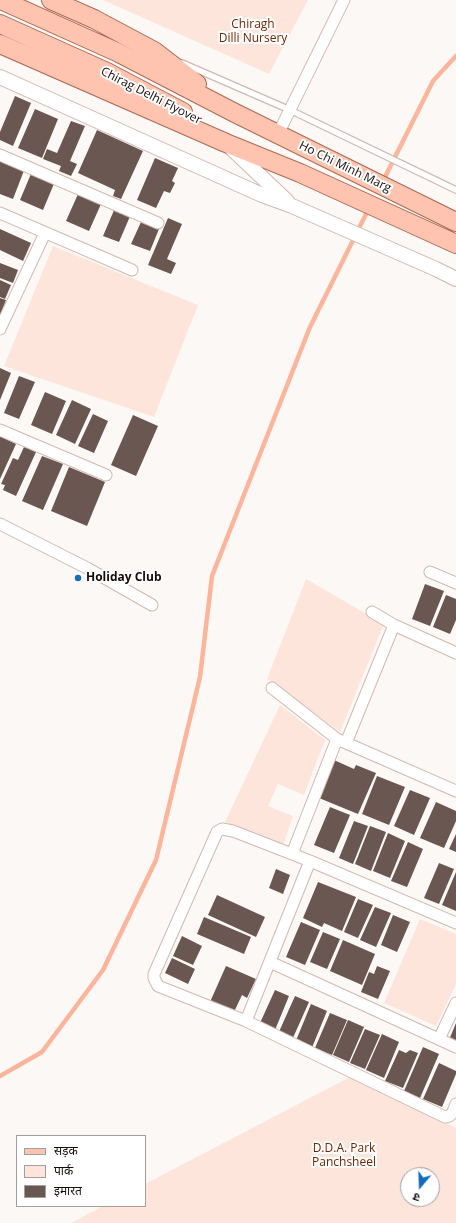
<!DOCTYPE html>
<meta charset="utf-8">
<style>
body{margin:0}
#map{position:relative;width:456px;height:1223px;overflow:hidden;background:#fcf8f6;font-family:"Open Sans","Noto Sans Devanagari",sans-serif}
canvas{display:block}
.legend{position:absolute;left:16px;top:1135px;width:130px;height:72px;box-sizing:border-box;background:#fff;border:1px solid #a19e9d;margin:0;padding:5px 7px;list-style:none;font-size:12px;color:#130c09}
.legend li{display:flex;align-items:center;gap:8px;height:20px}
.legend b{width:20px;border:1px solid #a19e9d}
.north{position:absolute;left:400px;top:1167px;width:40px;height:40px;box-sizing:border-box;background:#fff;border:1px solid #a19e9d;border-radius:50%;rotate:199deg;font-size:11px;font-weight:700;line-height:16px;text-align:center;color:#130c09}
.north::after{content:'';display:block;margin:auto;width:14px;height:18px;background:#126dba;clip-path:polygon(50% 0,100% 100%,50% 72%,0 100%)}
</style>
<div id="map">
<canvas width="456" height="1223"></canvas>
<ul class="legend">
<li><b style="height:5px;background:#fec4af"></b>सड़क</li>
<li><b style="height:11px;background:#fee5dc"></b>पार्क</li>
<li><b style="height:11px;background:#6a5751"></b>इमारत</li>
</ul>
<div class="north">उ</div>
</div>
<script>
const ctx = document.querySelector('canvas').getContext('2d');
ctx.lineJoin = 'round';
function paint(path, color) { ctx.fillStyle = color; ctx.fill(path, 'evenodd'); }
function strokePath(path, color, width, dash) { ctx.strokeStyle = color; ctx.lineWidth = width; ctx.lineCap = dash ? 'butt' : 'round'; ctx.setLineDash(dash || []); ctx.stroke(path); }
function drawText(font, color, halo, rows, align = 'center') {
  ctx.font = font + ' "Open Sans",sans-serif'; ctx.lineWidth = 4; ctx.setLineDash([]); ctx.textBaseline = 'middle'; ctx.strokeStyle = halo; ctx.fillStyle = color; for (const [text, x, y, turn = 0] of rows) {
    ctx.save(); ctx.translate(x, y); ctx.rotate((+turn || 0) * Math.PI / 180); ctx.textAlign = isNaN(turn) ? turn : align; if (halo) ctx.strokeText(text, 0, 0); ctx.fillText(text, 0, 0); ctx.restore();
  }
}
paint(new Path2D(`
 M103,0H308L269,74Z
 M53,246L198,305L154,417L4,366Z
 M306,579L384,624L340,732L267,679Z
 M280,705L325,740L304,795L278,784L268,806L293,816L283,846L225,822Z
 M420,919L456,934V984L436,1026L384,1003Z
 M350,1077L456,1128V1223H71L103,1206H145V1184ZM408,1175H432V1199H408Z`), '#fee5dc');
strokePath(new Path2D(`
 M383,181L433,81L456,56
 M0,1076L42,1052L103,970L156,860L200,677L212,576L310,327L369,208`), '#fcb49b', 4.5);
paint(new Path2D(`
 M15,96L31,103L13,146L0,140V132Z
 M35,109L58,119L42,158L18,148Z
 M71,121L85,126L70,161L77,164L71,176L59,171L61,166L43,159L47,149L57,153Z
 M97,130L143,151L121,199L113,196L115,190L78,173Z
 M0,158L25,168L13,199L0,194Z
 M155,158L178,168L172,181L175,183L170,193L164,191L156,208L137,200Z
 M33,169L56,179L43,210L20,200Z
 M78,194L101,204L89,231L66,221Z
 M115,208L131,214L119,242L103,236Z
 M168,218L182,224L167,259L176,263L171,274L148,265Z
 M141,222L159,229L150,251L131,244Z
 M0,229L31,243L23,261L0,250Z
 M0,263L18,270L13,283L0,278Z
 M0,280L11,285L5,299L0,297Z
 M0,298L6,300L0,316Z
 M0,368L11,373L0,400Z
 M19,376L35,382L19,419L4,413Z
 M45,392L66,401L52,434L31,425Z
 M72,400L91,409L75,444L56,435Z
 M93,414L108,421L94,453L78,446Z
 M133,415L158,426L136,476L111,465Z
 M0,436L16,444L0,479Z
 M24,447L36,452L16,496L3,490L5,485L1,484L13,458L18,460Z
 M42,456L63,464L43,510L22,501Z
 M69,467L105,482L87,526L51,511Z
 M425,584L444,591L430,626L412,619Z
 M446,595L456,599V620L450,634L433,627Z
 M334,760L354,769L356,765L376,773L358,814L319,798Z
 M377,776L405,787L389,825L362,814Z
 M410,790L430,798L414,835L394,826Z
 M436,802L456,811V821L444,848L420,838Z
 M330,807L350,815L334,853L314,845Z
 M354,821L368,826L353,864L339,858Z
 M370,826L386,832L371,871L355,864Z
 M388,833L405,841L390,878L373,871Z
 M456,834V852L449,849Z
 M408,842L423,849L407,887L391,881Z
 M439,863L454,869L439,904L424,898Z
 M276,869L290,875L283,894L269,888Z
 M456,872V911L442,905Z
 M318,882L356,897L342,931L324,923L322,927L303,918Z
 M217,895L265,917L256,937L208,915Z
 M358,899L373,905L358,938L344,932Z
 M375,907L391,913L376,947L360,940Z
 M393,915L410,922L397,952L381,945Z
 M204,917L251,937L244,954L197,934Z
 M301,922L320,930L305,965L286,957Z
 M323,932L340,939L327,969L310,962Z
 M182,936L202,946L193,965L173,956Z
 M343,940L375,954L362,985L330,971Z
 M172,958L195,969L188,984L165,973Z
 M226,966L256,979L247,998L242,995L234,1012L210,1002Z
 M377,966L390,971L378,999L361,992L369,972L374,974Z
 M275,990L289,996L275,1030L260,1023Z
 M295,996L309,1002L292,1040L278,1034Z
 M311,1004L327,1011L311,1050L295,1043Z
 M330,1013L347,1020L332,1055L315,1048Z
 M348,1020L364,1027L349,1062L333,1055Z
 M456,1023V1043L449,1040Z
 M365,1029L380,1035L365,1069L350,1063Z
 M382,1034L399,1042L384,1078L366,1070Z
 M423,1047L439,1054L420,1098L404,1091Z
 M399,1050L406,1053L410,1050L418,1053L403,1088L385,1081Z
 M439,1063L456,1071V1074L442,1107L423,1099Z`), '#6a5751');
const service = new Path2D(`
 M182,63L290,110L456,190`);
const minor = new Path2D(`
 M278,134L344,0
 M0,155L158,223
 M0,213L132,270
 M0,329L45,233
 M0,430L106,475
 M0,524L87,568L152,605
 M430,572L456,583
 M372,612L394,625L456,653
 M272,688L337,739
 M346,743L394,625
 M292,854L337,739L456,791
 M456,923L310,861L233,831L222,829L217,832L154,974V978L158,986L246,1021L445,1117C452,1117 454,1110 456,1104
 M270,962L456,1047
 M246,1021L310,861
 M439,1039L456,1003`);
const tertiary = new Path2D(`
 M0,77L262,195L292,206L436,269L456,279
 M231,148L287,201`);
const primary = new Path2D(`
 M1,0L119,53L235,113L456,222
 M51,0L94,19L154,51L197,84
 M0,24L107,72L183,112
 M0,44L226,143L300,173L456,244`);
strokePath(service, '#cfb9b2', 8);
strokePath(minor, '#cfb9b2', 13);
strokePath(tertiary, '#cfb9b2', 16);
strokePath(primary, '#ac6a52', 20);
strokePath(service, '#fff', 5.5);
strokePath(minor, '#fff', 11);
strokePath(tertiary, '#fff', 14);
strokePath(primary, '#fec4af', 18);
for (const [x, y, r, color] of [
 [78,578,4,"#126dba"]
]) { const dot = new Path2D(); dot.arc(x, y, r, 0, 2 * Math.PI); ctx.fillStyle = color; ctx.fill(dot); strokePath(dot, '#fff', 1.5); }
drawText('12px', '#712502', '#fff', [
 ["Chiragh",253,25],
 ["Dilli Nursery",253,39],
 ["D.D.A. Park",344,1149],
 ["Panchsheel",344,1163]
]);
drawText('12px', '#130c09', '#fff', [
 ["Chirag Delhi Flyover",151,96,27],
 ["Ho Chi Minh Marg",345,167,26]
]);
drawText('bold 12px', '#130c09', '#fff', [
 ["Holiday Club",86,578]
], 'left');
</script>
